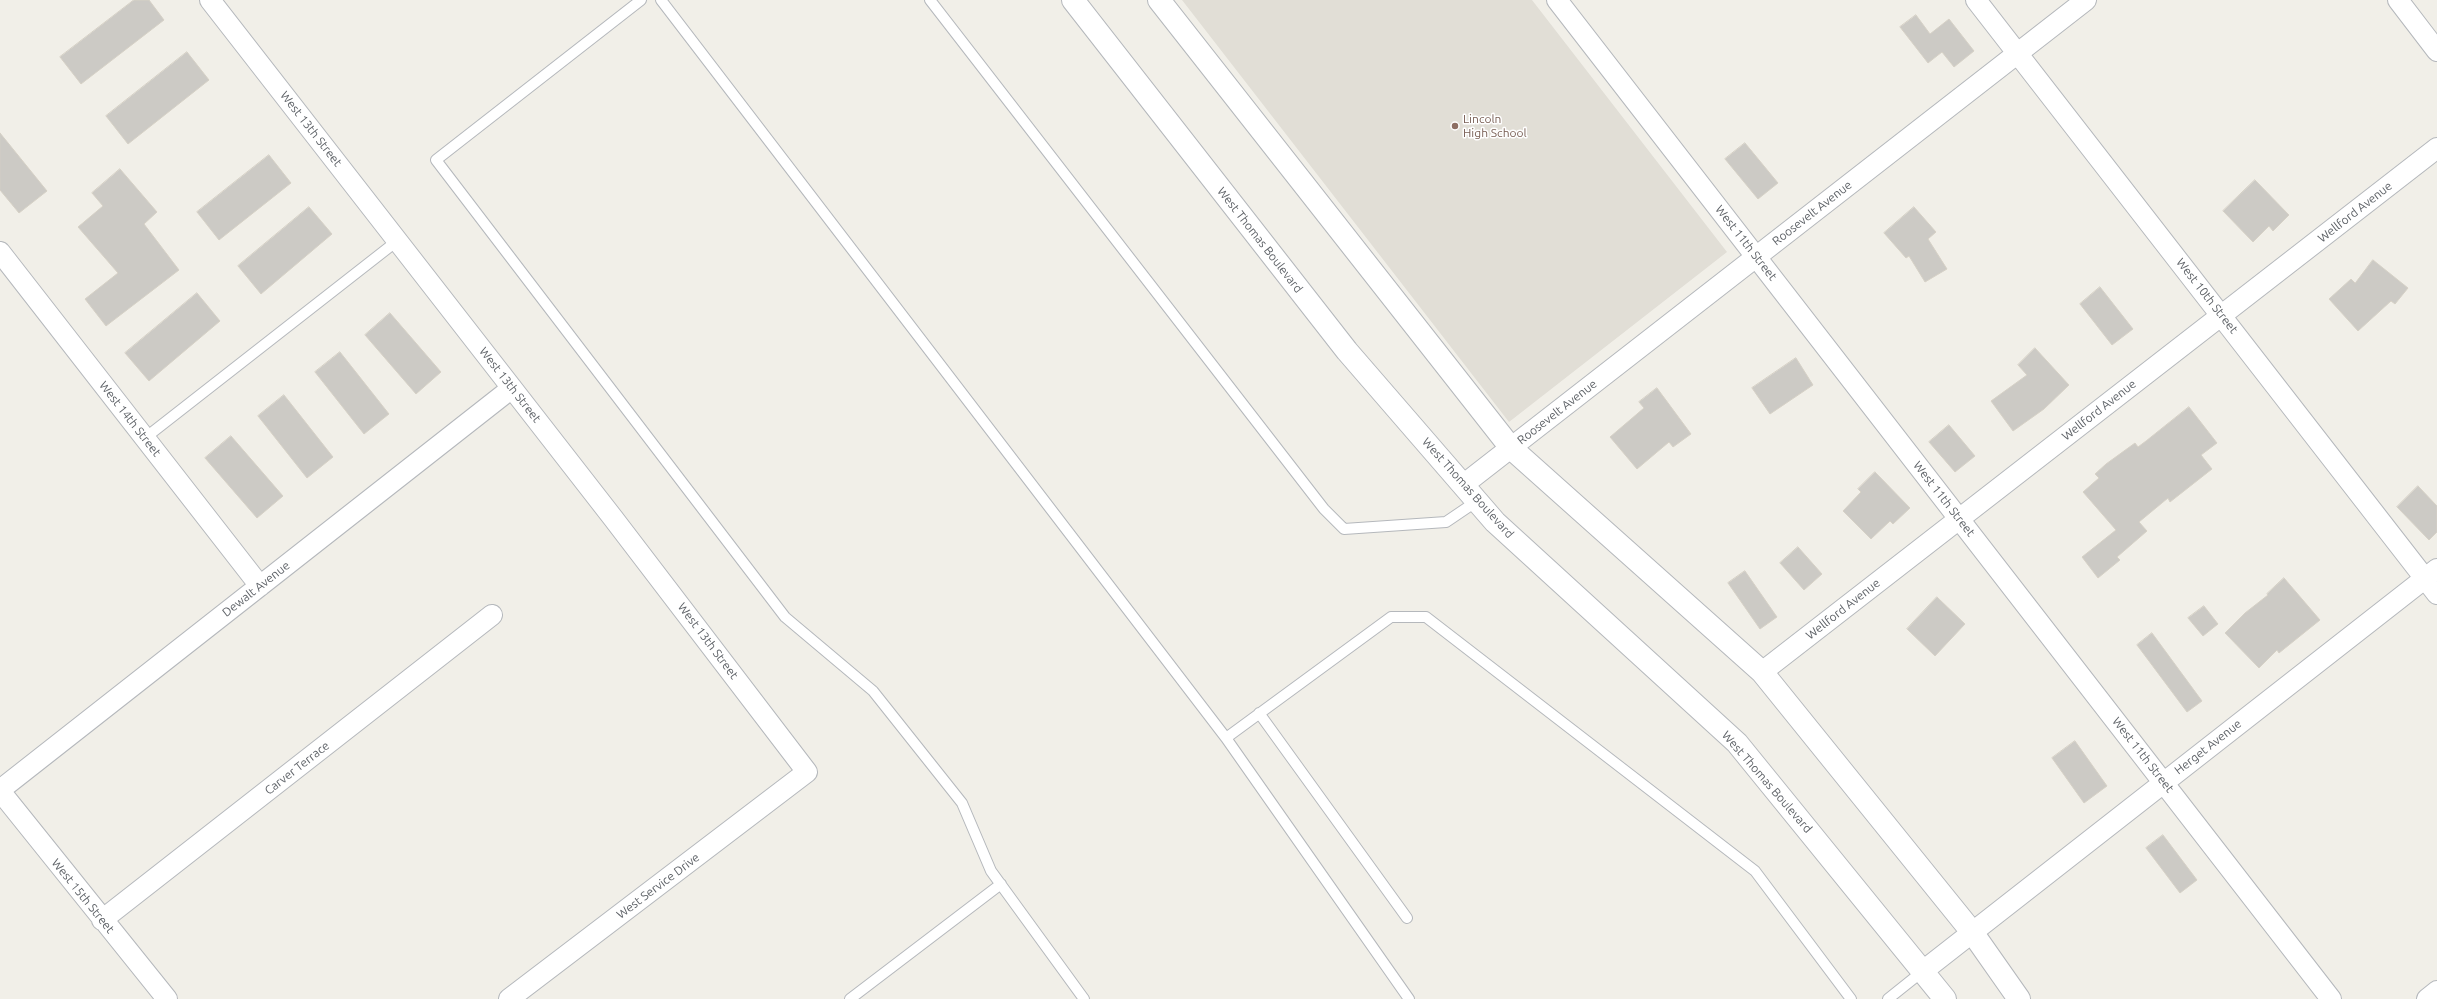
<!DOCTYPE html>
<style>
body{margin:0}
canvas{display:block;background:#f1efe8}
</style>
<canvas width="2437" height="999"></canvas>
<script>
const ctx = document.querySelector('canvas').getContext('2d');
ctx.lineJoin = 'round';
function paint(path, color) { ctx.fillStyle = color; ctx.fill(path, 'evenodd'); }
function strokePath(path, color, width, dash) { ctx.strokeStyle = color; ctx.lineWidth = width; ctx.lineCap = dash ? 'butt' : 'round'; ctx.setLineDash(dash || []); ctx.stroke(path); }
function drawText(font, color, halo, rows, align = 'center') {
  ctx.font = font + ' Ubuntu,sans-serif'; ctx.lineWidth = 3; ctx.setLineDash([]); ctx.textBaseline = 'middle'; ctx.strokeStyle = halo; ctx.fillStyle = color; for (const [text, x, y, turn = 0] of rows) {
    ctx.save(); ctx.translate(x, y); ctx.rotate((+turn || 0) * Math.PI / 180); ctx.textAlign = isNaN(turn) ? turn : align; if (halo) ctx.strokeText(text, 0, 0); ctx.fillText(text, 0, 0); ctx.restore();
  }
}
paint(new Path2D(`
 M1182,0H1532L1727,252L1509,422Z`), '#e1ded6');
const building = new Path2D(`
 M134,0H149L164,20L81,84L60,57Z
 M1916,15L1930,34L1949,19L1974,51L1954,67L1942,52L1928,63L1900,27Z
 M187,52L209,80L128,144L106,116Z
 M0,133L47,191L19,213L0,190Z
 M1745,143L1778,183L1758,199L1725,159Z
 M269,155L291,183L219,240L197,212Z
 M120,169L157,212L144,224L179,270L106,326L85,299L118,273L78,227L103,206L92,193Z
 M2255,180L2289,215L2273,231L2269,226L2253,242L2223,211Z
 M309,207L332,234L261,294L238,266Z
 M1914,207L1936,232L1928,239L1947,269L1925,282L1909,256L1906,258L1884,233Z
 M2373,260L2408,288L2395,304L2391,301L2358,331L2329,299L2351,279L2355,283Z
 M2100,287L2133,329L2112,345L2080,304Z
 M197,293L220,321L149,381L125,353Z
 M390,313L441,372L416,394L365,335Z
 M2035,348L2069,385L2044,409L2013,431L1991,401L2027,375L2018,365Z
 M340,352L389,414L364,434L315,372Z
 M1796,358L1813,385L1770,414L1752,388Z
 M1657,388L1691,434L1673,447L1669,442L1637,469L1610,437L1644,408L1639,402Z
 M284,395L333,457L307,478L258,416Z
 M2189,407L2217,443L2201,455L2212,469L2170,502L2168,498L2139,522L2147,531L2117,557L2120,560L2098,578L2082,557L2116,530L2083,492L2099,478L2095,474L2106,464L2135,443L2138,447L2146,441Z
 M1949,425L1975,456L1955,472L1929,442Z
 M231,436L283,496L257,518L205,458Z
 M1875,472L1910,508L1893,524L1890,521L1871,539L1843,511L1861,492L1858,489Z
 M2418,486L2437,506V532L2429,540L2397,507Z
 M1798,547L1822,574L1804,590L1780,563Z
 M1745,571L1777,617L1760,629L1728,583Z
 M2284,578L2320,620L2279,653L2277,650L2259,668L2225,633L2245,613L2268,595L2267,594Z
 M1937,597L1965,624L1935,656L1907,629Z
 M2204,606L2218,624L2203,636L2188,618Z
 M2152,633L2202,701L2187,712L2137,645Z
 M2075,741L2107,786L2084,803L2052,758Z
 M2163,835L2197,880L2180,893L2146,848Z`);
paint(building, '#cccac5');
strokePath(building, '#d6d1c6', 1);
const service = new Path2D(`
 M641,0L436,160L785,617L873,691L962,803L991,871L1084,999
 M661,0L1226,738L1409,999
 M930,0L1324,509L1344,529L1446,522L1477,501
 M145,438L397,241
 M1259,713L1407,918
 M1226,738L1391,617H1426L1755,871L1851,999
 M850,999L1001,884
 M1888,999L1923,971`);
const minor = new Path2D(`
 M210,0L613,518L807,772L509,999
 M1557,0L2331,999
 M1976,0L2437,594
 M2398,0L2437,51
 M0,252L260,586
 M1463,485L2086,0
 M1762,672L2437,148
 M0,790L512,388
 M0,791L167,999
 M102,920L492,615
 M1923,971L2437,569
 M2427,999L2437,991`);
const tertiary = new Path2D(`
 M1073,0L1347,351L1495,522L1737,743L1945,999
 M1159,0L1511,448L1762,672L1972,932L2019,999`);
strokePath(service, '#b5b8bc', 12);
strokePath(minor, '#b5b8bc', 22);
strokePath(tertiary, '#b5b8bc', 24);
strokePath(service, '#fff', 10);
strokePath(minor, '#fff', 20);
strokePath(tertiary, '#fff', 22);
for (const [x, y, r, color] of [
 [1455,126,4,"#8d6e63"]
]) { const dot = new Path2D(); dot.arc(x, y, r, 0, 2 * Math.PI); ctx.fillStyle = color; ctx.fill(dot); strokePath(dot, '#fff', 1.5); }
drawText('12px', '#785e54', '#fff', [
 ["Lincoln",1463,119],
 ["High School",1463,133]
], 'left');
drawText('12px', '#5f6368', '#fff', [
 ["West 13th Street",311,129,52],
 ["Wellford Avenue",2355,212,-38],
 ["Roosevelt Avenue",1812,213,-38],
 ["West Thomas Boulevard",1260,240,52],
 ["West 11th Street",1746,243,52],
 ["West 10th Street",2207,296,52],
 ["West 13th Street",510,385,52],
 ["Wellford Avenue",2099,410,-38],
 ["Roosevelt Avenue",1557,412,-38],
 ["West 14th Street",130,419,52],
 ["West Thomas Boulevard",1468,488,48],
 ["West 11th Street",1944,499,52],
 ["Dewalt Avenue",256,589,-38],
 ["Wellford Avenue",1843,609,-38],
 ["West 13th Street",708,641,53],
 ["Herget Avenue",2208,747,-38],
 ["West 11th Street",2143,755,52],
 ["Carver Terrace",297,768,-38],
 ["West Thomas Boulevard",1767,782,49],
 ["West Service Drive",658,886,-37],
 ["West 15th Street",83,896,51]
]);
</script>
